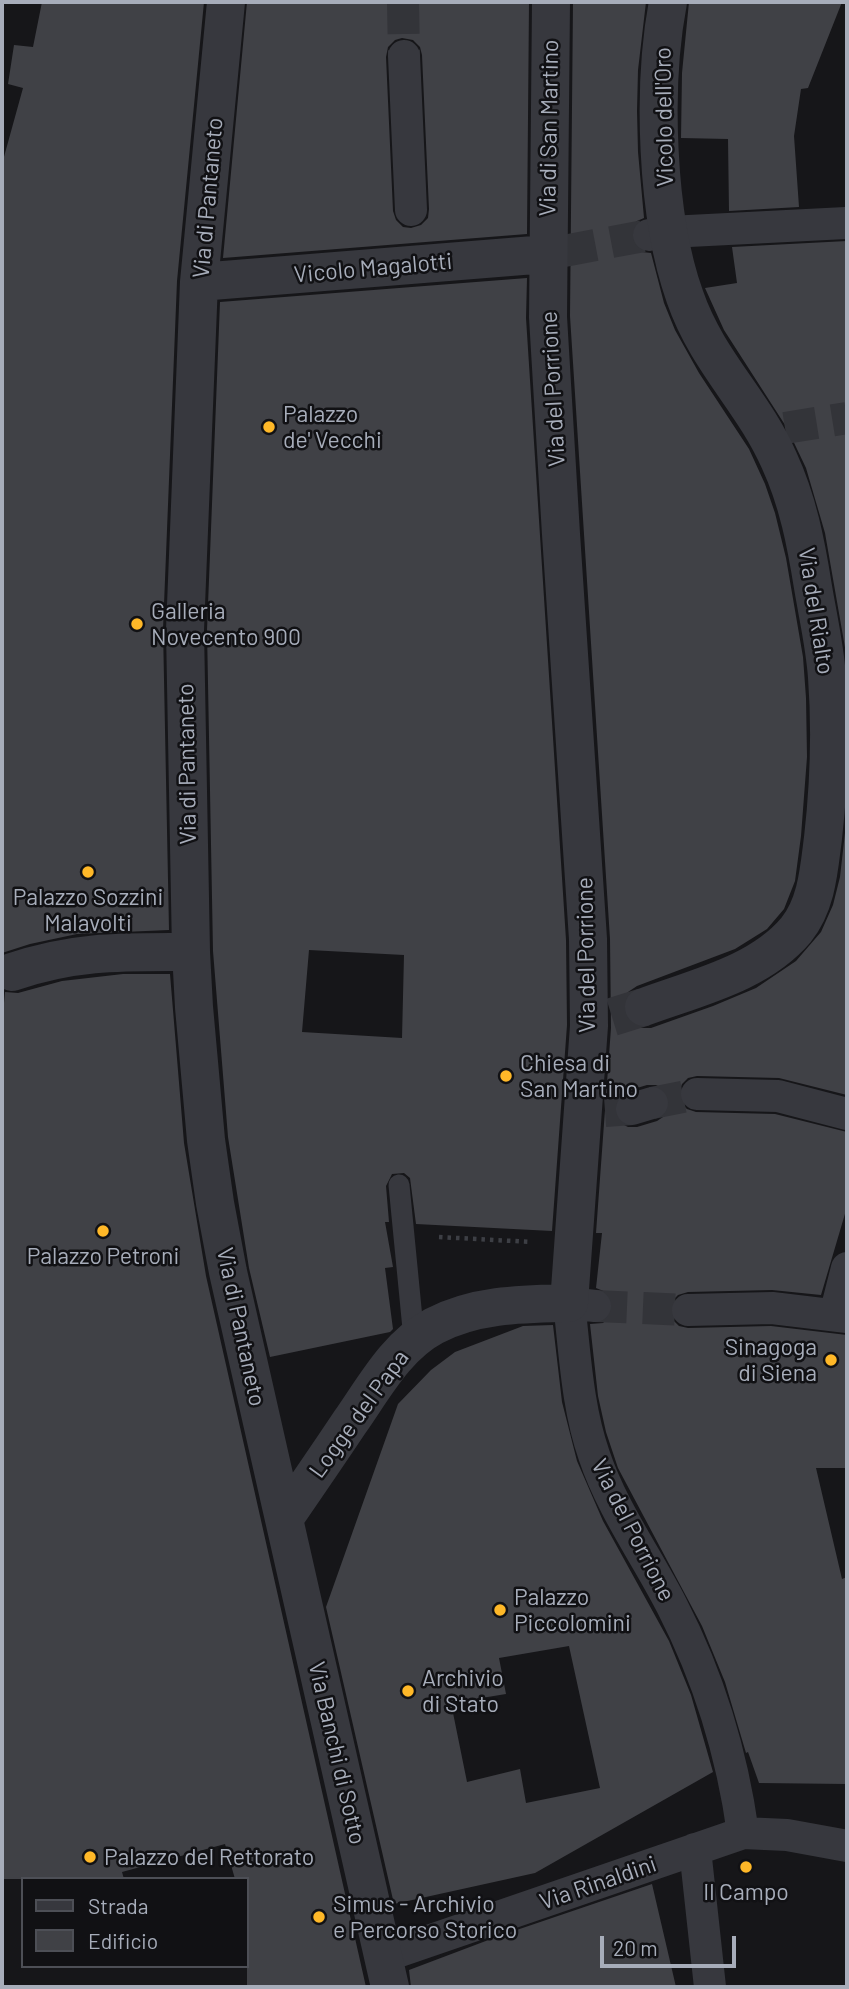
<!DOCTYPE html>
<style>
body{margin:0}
#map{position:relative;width:849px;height:1989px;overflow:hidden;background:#161619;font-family:Barlow,sans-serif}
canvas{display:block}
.frame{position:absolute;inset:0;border:4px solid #a7adba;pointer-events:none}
.legend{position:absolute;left:21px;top:1877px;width:228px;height:91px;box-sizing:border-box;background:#111114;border:2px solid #4d4f56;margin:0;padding:9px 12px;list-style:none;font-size:21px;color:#a7adba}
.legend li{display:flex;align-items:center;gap:14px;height:35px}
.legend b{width:35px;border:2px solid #4d4f56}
.scale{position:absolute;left:600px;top:1936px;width:136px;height:32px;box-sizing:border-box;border:4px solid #a7adba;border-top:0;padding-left:9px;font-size:21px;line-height:24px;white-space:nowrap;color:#a7adba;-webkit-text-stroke:5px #111114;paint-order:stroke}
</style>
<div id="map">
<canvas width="849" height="1989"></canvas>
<div class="frame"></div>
<ul class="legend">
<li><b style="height:9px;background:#37383e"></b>Strada</li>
<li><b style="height:19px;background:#404146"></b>Edificio</li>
</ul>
<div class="scale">20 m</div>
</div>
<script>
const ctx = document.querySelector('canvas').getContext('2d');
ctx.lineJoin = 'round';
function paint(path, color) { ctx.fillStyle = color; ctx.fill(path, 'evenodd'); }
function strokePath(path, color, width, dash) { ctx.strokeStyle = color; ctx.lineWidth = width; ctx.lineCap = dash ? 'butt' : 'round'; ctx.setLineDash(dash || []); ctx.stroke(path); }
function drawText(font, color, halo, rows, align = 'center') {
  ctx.font = font + ' Barlow,sans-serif'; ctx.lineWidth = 5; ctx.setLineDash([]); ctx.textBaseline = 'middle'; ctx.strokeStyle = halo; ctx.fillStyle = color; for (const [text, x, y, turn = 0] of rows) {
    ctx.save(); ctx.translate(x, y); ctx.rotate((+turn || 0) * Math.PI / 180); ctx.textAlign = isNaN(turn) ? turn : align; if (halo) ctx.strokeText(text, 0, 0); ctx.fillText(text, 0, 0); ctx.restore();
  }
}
paint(new Path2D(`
 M42,2H204L177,281L163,629L169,930L77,934L30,944L2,953V164L23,88L8,84L14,45L33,47Z
 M247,2H529L527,234L223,258ZM402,38L413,40L420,47L422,55L429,209L428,218L421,225L411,228L403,227L396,220L393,211L386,57L388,47L395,40Z
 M573,2H646L638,70L637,111L638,152L644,218L637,221L632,228L631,238L635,247L642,252L651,253L664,303L675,330L699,373L749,449L765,484L775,513L786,558L803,657L806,698L807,757L801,836L795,881L784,909L767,929L735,949L637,986L628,992L622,1004L624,1015L629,1023L639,1028H651L713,1006L756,988L796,961L821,932L833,905L840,877L847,815V1095L779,1078L697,1076L688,1078L682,1084L679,1093L681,1103L687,1109L696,1112L775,1114L847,1132V1207L821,1295L772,1290L688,1292L678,1295L672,1301L670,1310L673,1320L679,1326L688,1328L771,1326L847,1335V1468H816L842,1579L847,1577V1784L759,1783L748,1752L746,1753L725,1682L702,1626L618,1468L606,1432L598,1396L590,1324L603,1323L610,1316L613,1307L612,1299L606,1292L596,1288L602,1233H596L611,1028L610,939L570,316ZM647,1085H656L664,1089L669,1097L670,1107L666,1115L657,1121L637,1127H628L620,1123L614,1114V1105L618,1097L627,1091Z
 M689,2H842L808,88L801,89L794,136L799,207L729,211L728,139L681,138L682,73Z
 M847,241V659L825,533L806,468L787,428L724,330L705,288L737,283L732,247Z
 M527,278L526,318L566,940L567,1025L552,1231L416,1224L410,1178L404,1173L392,1174L386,1186L389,1222H385L393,1267L385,1268L393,1329L390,1332L270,1357L249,1268L228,1137L213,951L207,630L220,302ZM309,950L404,955L402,1038L302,1032Z
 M123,974H170L184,1143L206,1276L366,1987H247V1879H235L225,1844L122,1872L124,1879H2V1025L5,992L18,993L62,981Z
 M553,1325L562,1402L577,1461L603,1521L669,1641L691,1695L713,1772L535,1873L394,1904L326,1607L398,1404L431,1370L455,1352L523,1326ZM569,1646L600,1788L526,1803L520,1769L467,1782L451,1703L506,1694L499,1658Z
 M652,1884L676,1987H411L409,1970L499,1936Z`), '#404146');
strokePath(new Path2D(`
 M403,2L404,56
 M564,251L649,235
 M785,428L847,418
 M652,1103L697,1094
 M605,1111L632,1109
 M595,1306L688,1310`), '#333439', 32, [32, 16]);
strokePath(new Path2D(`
 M612,1017L644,1007`), '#333439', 38, [38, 19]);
strokePath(new Path2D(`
 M439,1237L532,1242`), '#3d3f45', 4.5, [3.5, 5]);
strokePath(new Path2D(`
 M399,1185L414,1339`), '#37383e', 21);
strokePath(new Path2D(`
 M404,56L411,210
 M649,235L669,232L846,223
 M697,1094L778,1096L847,1114
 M632,1109L652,1103
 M595,1306L569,1303C575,1353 577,1406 594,1455C612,1509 646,1555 672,1606C709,1678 732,1753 743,1833
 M688,1310L772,1308L847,1317
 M835,1315L847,1268
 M695,1849L710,1987
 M382,1957L743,1833L787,1835L847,1846`), '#37383e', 32);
strokePath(new Path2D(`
 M226,2L199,282L185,630L191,952L194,1007L206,1140L215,1203L228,1272L390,1987
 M199,282L547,254
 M12,972C76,950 125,952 191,952
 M644,1007C695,988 759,974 796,930C817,904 819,869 823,838C829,785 831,731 827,677C825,647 818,617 813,587C806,543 798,501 779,460C753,401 707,361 685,297C656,216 652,86 668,2
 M284,1519C306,1487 328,1455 350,1422C374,1388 396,1346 434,1326C476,1304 523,1304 569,1303L589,1026L588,939L561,534L548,317L551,2`), '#37383e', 38);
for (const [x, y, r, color] of [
 [269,427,7,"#ffb828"],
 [137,624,7,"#ffb828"],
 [88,872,7,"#ffb828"],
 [506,1076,7,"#ffb828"],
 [103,1231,7,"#ffb828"],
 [831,1360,7,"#ffb828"],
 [500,1610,7,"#ffb828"],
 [408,1691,7,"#ffb828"],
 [90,1857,7,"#ffb828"],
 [746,1867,7,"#ffb828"],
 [319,1917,7,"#ffb828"]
]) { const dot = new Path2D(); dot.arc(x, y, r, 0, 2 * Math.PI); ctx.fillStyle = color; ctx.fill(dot); strokePath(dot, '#111114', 2.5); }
drawText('23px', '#a7adba', '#111114', [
 ["Vicolo dell'Oro",664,117,-91],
 ["Via di San Martino",549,128,-89],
 ["Via di Pantaneto",208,198,-85],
 ["Vicolo Magalotti",373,268,-5],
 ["Via del Porrione",553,389,-93],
 ["Via del Rialto",816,611,81],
 ["Via di Pantaneto",187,764,-91],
 ["Via del Porrione",586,955,-91],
 ["Via di Pantaneto",241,1327,78],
 ["Logge del Papa",359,1414,-54],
 ["Via del Porrione",633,1530,63],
 ["Via Banchi di Sotto",337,1753,77],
 ["Via Rinaldini",598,1883,-19]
]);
drawText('23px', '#a7adba', '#111114', [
 ["Palazzo",283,414],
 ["de' Vecchi",283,440],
 ["Galleria",151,611],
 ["Novecento 900",151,637],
 ["Palazzo Sozzini",88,897,"center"],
 ["Malavolti",88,923,"center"],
 ["Chiesa di",520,1063],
 ["San Martino",520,1089],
 ["Palazzo Petroni",103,1256,"center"],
 ["Sinagoga",817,1347,"right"],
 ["di Siena",817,1373,"right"],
 ["Palazzo",514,1597],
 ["Piccolomini",514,1623],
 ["Archivio",422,1678],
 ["di Stato",422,1704],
 ["Palazzo del Rettorato",104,1857],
 ["Il Campo",746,1892,"center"],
 ["Simus - Archivio",333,1904],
 ["e Percorso Storico",333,1930]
], 'left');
</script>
